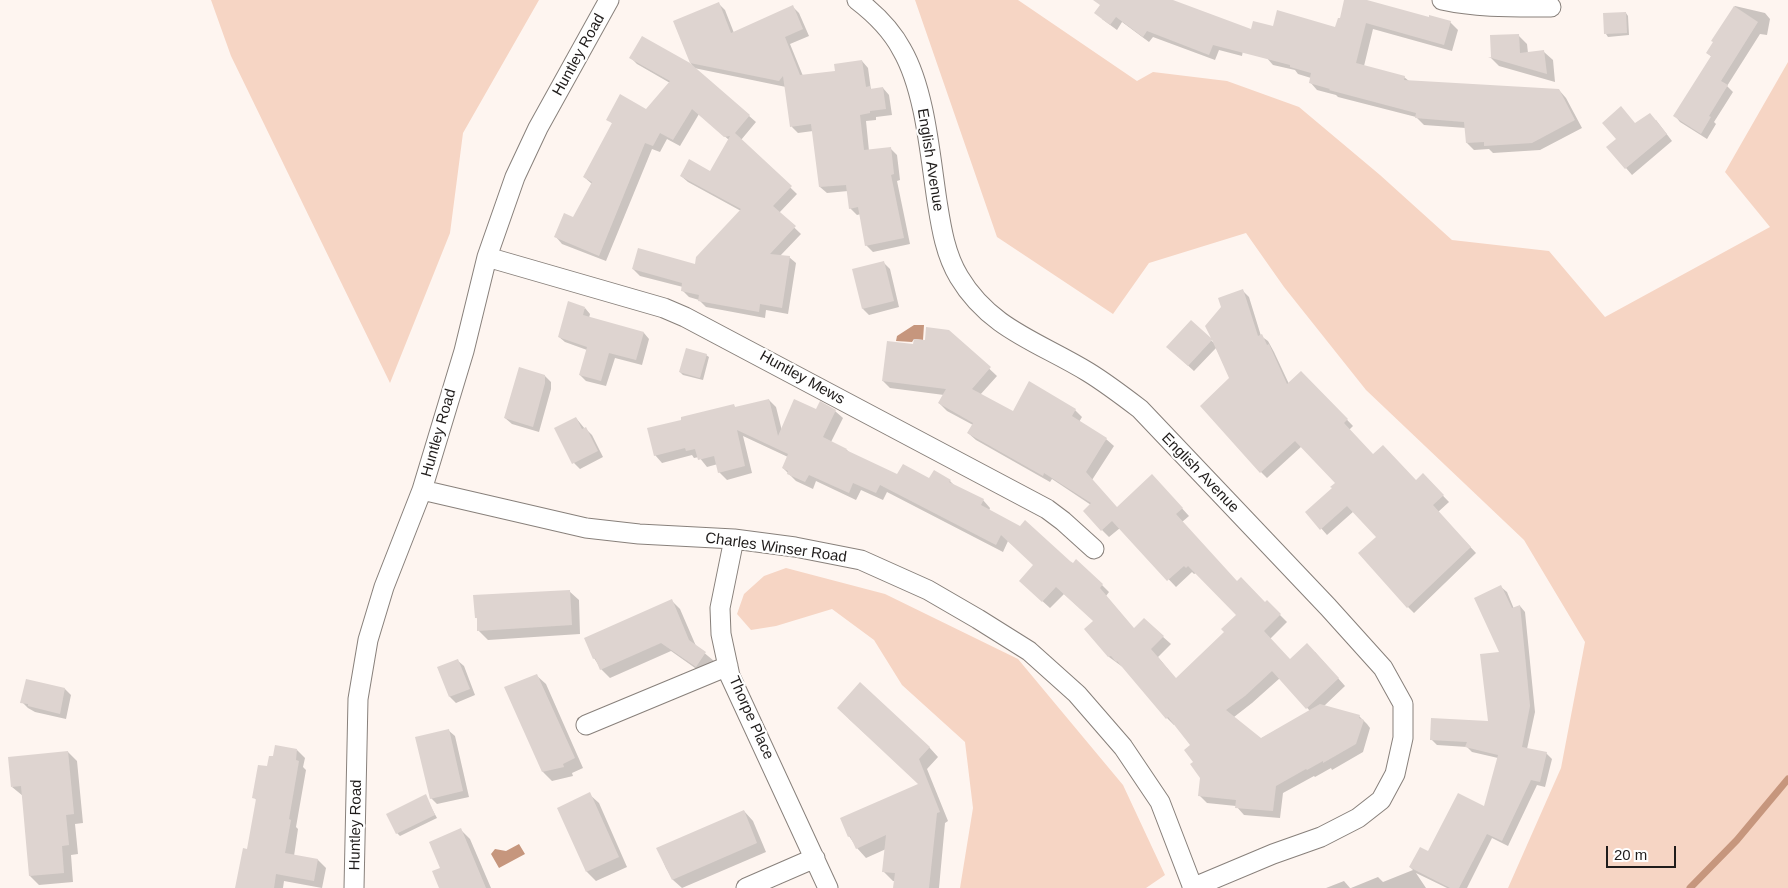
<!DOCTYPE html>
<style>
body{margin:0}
#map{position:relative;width:1788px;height:888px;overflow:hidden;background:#fef5f0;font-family:Helvetica,sans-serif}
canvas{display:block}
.scale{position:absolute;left:1606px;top:846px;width:70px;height:22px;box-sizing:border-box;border:2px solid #1f1c1b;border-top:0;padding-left:6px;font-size:15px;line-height:18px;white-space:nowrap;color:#1f1c1b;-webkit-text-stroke:4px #fff;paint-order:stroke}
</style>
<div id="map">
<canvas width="1788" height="888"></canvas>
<div class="scale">20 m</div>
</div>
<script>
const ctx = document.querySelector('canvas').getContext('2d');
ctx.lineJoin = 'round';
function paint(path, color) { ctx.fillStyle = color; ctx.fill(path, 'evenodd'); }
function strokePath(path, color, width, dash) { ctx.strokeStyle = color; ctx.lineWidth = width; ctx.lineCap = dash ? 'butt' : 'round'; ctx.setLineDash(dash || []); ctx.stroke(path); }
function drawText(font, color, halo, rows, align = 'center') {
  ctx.font = font + ' Helvetica,sans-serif'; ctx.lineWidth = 4.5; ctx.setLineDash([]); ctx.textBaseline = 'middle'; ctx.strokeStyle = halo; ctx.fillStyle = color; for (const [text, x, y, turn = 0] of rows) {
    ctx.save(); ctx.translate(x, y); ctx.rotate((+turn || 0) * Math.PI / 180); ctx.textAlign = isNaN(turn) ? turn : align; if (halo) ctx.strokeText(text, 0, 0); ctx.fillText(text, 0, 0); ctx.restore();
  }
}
paint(new Path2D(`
 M211,0H539L463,133L450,233L390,383L231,56Z
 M915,0H1018L1137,81L1153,72L1227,81L1299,107L1380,175L1452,240L1549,251L1605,317L1770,227L1725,172L1788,62V888H1508L1561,768L1585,642L1524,540L1366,390L1284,287L1246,233L1149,263L1113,314L997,237Z
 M786,568L885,594L1018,659L1123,785L1165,875L1146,888H960L973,808L965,742L902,685L874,640L832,609L776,626L751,630L737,614L744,594L764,576Z`), '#f6d5c4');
paint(new Path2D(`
 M914,325H924L923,340L914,339L912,342L896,341L897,336Z
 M519,844L525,854L499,868L491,854L495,849L506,851Z`), '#c6967d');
paint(new Path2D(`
 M1098,0H1150L1246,33L1242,56L1219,50L1215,60L1153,37L1149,42L1122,22L1117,30L1102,19L1101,5Z
 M1346,0H1364L1429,19L1450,22L1458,30L1452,51L1373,29L1364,66L1404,77L1409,81L1559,90L1566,98L1582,128L1540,150L1493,153L1489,149L1474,150L1467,143L1466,128L1424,125L1416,117L1338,97L1336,95L1317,90L1310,82L1311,78L1298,74L1295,70L1273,65L1266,57L1336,29L1341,20Z
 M719,4L725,10L734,33L793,7L799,13L809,36L790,44L803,76L836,72L862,61L868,68L871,90L883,88L889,95L892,115L876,117V120L866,121L869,151L890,148L897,155L900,180L897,181L910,244L873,252L866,245L861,214L857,215L850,208L848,191L827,193L820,187L813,131L798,133L792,127L786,87L694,68L756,122L741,140L797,194L779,213L801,234L780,256L789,257L796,263L788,314L766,310L765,318L706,307L699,300L689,297L682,290L683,287L640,276L633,269L696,265L741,211L688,182L681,176L711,172L729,140L699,114L680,146L667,139L660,152L652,149L606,261L562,244L556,237L574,219L592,184L584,177L613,124L608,119L646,110L670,83L637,64L631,58L692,66L674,22Z
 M1735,6L1765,13L1770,19L1767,35L1760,34L1727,86L1733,92L1714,122L1716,124L1707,139L1680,122L1675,116L1712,57L1707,53L1714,43L1713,41Z
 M1626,13L1628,16L1629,35L1608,37L1606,34Z
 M1518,35L1527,44L1528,53L1544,52L1553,60L1555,82L1499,66L1491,58Z
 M1656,120L1672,141L1632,175L1608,147L1636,124Z
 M884,263L890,269L899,307L869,315L863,309L854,270Z
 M1243,291L1249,297L1261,336L1268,341L1274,352L1289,384L1301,372L1353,426L1349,430L1373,455L1416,482L1423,475L1449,502L1438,512L1476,553L1414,613L1408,607L1377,537L1354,511L1327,535L1307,512L1333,489L1336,483L1302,446L1267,478L1261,472L1230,378L1216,348L1194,371L1174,353L1191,322L1214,343Z
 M585,308L590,314L589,318L644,333L649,339L642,365L615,358L606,386L586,381L580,375L587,350L565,342L559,337Z
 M949,331L997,376L980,395L1013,413L1075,410L1082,417L1079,422L1106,439L1114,446L1092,480L1117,508L1159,483L1189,516L1182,522L1237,582L1265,604L1267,602L1287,622L1270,639L1290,661L1315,652L1345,686L1324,706L1359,716L1367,724L1370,728L1363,752L1332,770L1331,768L1315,777L1314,776L1283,793L1280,818L1244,815L1236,806L1207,803L1199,795L1201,778L1195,762L1192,746L1175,724L1174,725L1167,718L1124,668L1109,657L1095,622L1064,594L1050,608L1028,588L1035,565L1008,541L1003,552L887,492L883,500L861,490L856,500L816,481L813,489L796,481L783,468L788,457L743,436L752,473L727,480L719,472L718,464L707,467L699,457L694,458L692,455L662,463L655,455L683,420L733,405L736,408L769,400L776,407L782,431L817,411H835L843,418L831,442L847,450L851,454L898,476L950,481L956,487L983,500L990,508L989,511L1102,585L1109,592L1106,596L1134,629L1144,620L1171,644L1158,657L1176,679L1226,633L1238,615L1196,573L1194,574L1192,572L1176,587L1120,528L1109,537L1102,530L1091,505L1052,479L1050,482L976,440L968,433L973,425L947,411L939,403L944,395L890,388L883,381L915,345ZM1280,678L1310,711L1260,739L1234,717L1252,703Z
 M706,355L709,357L703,380L683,375L680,372Z
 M545,376L551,382V389L539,432L512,424L505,418Z
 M576,418L585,429H586L592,435L603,457L580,469L574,463Z
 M1501,587L1507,592L1514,609L1520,606L1525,612L1535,712L1527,749L1546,753L1552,759L1545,787L1537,785L1508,846L1492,838L1467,888H1447L1416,873L1426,888H1351L1378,877L1383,882L1413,870L1410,867L1485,807L1498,758L1472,752L1467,747L1437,745L1431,739L1489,723L1501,653Z
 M569,591L579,600L580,634L488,640L478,630V620L476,617Z
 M672,601L680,609L696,646L714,661L705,675L671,651L610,678L601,669L594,658Z
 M457,660L464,666L475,695L456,703L450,697L438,668Z
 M536,675L546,684L583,768L572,773L573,776L552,781L543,772Z
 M65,689L71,695L66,719L35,712L28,708L22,702Z
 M848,718L929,747L938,757L927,769L948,821L945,823L939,888H894L895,881H893L883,871L886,849L866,858L857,848L849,836L920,784Z
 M448,730L455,736L469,797L437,804L431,798Z
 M297,750L305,758L303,767L306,770L296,827L298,829L294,856L318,860L326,868L322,888L284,881L283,888H237L248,851L257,801L254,797L268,768Z
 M68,752L77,761L83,823L75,824L78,854L71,855L73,882L39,885L30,876L23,796L12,787Z
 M589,794L599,803L627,867L596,881L587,872Z
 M425,796L437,818L400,836L397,833Z
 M744,811L753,821L766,852L682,888L673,880L666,868L658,849Z
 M461,830L470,839L491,888H441V868Z
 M1344,881L1350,888H1326Z`), '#0003');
strokePath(new Path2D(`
 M1690,888L1737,840L1788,779`), '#c6967d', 7);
paint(new Path2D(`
 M1093,0H1173L1251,29L1253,21L1273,26L1277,10L1335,27L1338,18H1340L1344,0H1367L1429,17V15L1451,21L1444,45L1366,23L1356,63L1405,76L1404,80L1559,89L1575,120L1532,143L1484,146V142L1466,143L1464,122L1415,118L1416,113L1329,90L1330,89L1309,83L1311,73L1290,67V65L1213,45L1209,55L1147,31L1143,37L1116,17L1110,25L1094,13L1100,5Z
 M719,2L731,33L793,5L803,29L785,37L800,75L835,71L834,64L862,60L866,87L870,86V89L883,87L886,109L870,111V113L860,115L864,150L891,147L894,174L891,175L904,238L865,246L858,207L849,209L846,185L819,187L811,124L790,127L783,76L779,81L690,63L750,115L735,133L792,186L773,206L796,226L770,254L790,256L782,308L760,304L759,312L698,301L699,295L681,291L682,283L632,269L638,248L695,264L696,257L741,209L680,176L689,159L710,171L730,136L724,137L692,109L673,140L660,133L653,146L645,143L599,256L554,237L564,213L573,217L592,182L583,177L612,123L606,120L620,94L646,109L670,81L629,58L642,36L690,63L673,21Z
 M1734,6L1758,22L1721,81L1728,85L1709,116L1711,117L1701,134L1673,116L1711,56L1706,53L1713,42L1711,41Z
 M1626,12L1627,33L1604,34L1603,13Z
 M1519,34L1520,53L1544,50L1547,74L1488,57H1491L1490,35Z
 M1621,106L1635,123L1650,113L1667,134L1625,169L1606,147L1616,139L1602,123Z
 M884,261L894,301L862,309L852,269Z
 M1243,289L1258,336L1262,334L1267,345L1269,344L1287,384L1301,371L1348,419L1344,423L1373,454L1383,445L1416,480L1423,473L1444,495L1433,505L1471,547L1407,608L1358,553L1376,537L1347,506L1320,530L1305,512L1332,488L1330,487L1335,483L1295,441L1260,473L1200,406L1229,378L1212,340L1188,366L1166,347L1191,320L1211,338L1205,326L1221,307L1218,298Z
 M568,301L585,307L583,315L644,332L636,360L609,353L601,381L579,375L587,347L558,337Z
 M926,327L949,330L991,367L972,389L1013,411L1029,381L1076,409L1072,416L1107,438L1086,472L1117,507L1152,474L1183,508L1176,514L1237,581L1241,577L1265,602L1267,600L1281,614L1264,631L1290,659L1307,643L1339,678L1306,709L1272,671L1245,696L1226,710L1261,738L1320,704L1360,715L1359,718L1364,720L1356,744L1323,763V761L1307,770L1306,769L1276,786L1273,811L1235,808L1236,800L1198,796L1200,778L1190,764L1193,762L1184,750L1190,745L1168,717L1166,719L1117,661L1116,662L1111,656L1108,657L1084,629L1093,621L1056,587L1042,602L1019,581L1033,565L1001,535L996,545L880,485L876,493L853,483L849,493L809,475L805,482L787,474L788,471L782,468L788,454L737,430L745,466L718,473L714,456L698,460L695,449L686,451L685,448L654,456L647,428L681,420V417L734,404L735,407L769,399L778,436L794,399L816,409L820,401L836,410L823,437L847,449L846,450L897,474L903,464L929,478L934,470L951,480L949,482L984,499L981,505L1020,526L1025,520L1070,561L1073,563L1076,559L1103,584L1100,588L1134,628L1144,618L1164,636L1151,649L1176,678L1224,632L1221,629L1236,615L1188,566L1186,568L1184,566L1167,581L1112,521L1101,531L1083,511L1091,503L1044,473L1043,476L967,433L973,423L938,403L946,389L882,381L887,341L913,344L914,339L925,340Z
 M686,348L707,354L700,378L679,372Z
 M519,367L545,375V383L533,427L504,418Z
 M576,417L582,429L586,427L598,451L572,464L554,428Z
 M1501,585L1512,608L1520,605L1530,706L1522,747L1547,752L1540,782L1531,780L1502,841L1487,834L1459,888H1450L1409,867L1420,847L1428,851L1458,793L1484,806L1498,755L1465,747L1467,742L1430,740L1431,718L1488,721L1480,654L1499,652L1474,598Z
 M570,590L572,625L477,631V618H475L473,595Z
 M672,599L689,640L706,652L696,667L661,643L600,670L595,658L593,659L584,638Z
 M458,659L470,689L449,697L437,667Z
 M537,674L575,758L563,764L564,767L542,772L504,687Z
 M26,679L65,688L60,714L28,706V704L20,703Z
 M860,682L930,747L919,759L940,812L937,813L929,888H893L895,873L882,872L886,835L856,849L850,836L848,837L840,818L918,784L837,708Z
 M449,729L463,791L430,799L415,737Z
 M275,745L297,749L296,760L299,761L289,819L291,820L285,853L318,859L314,881L276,874L274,888H235L243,848L247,849L256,799L252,798L258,765L267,766L269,756H273Z
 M68,751L74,814L66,815L69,845L62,846L64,873L29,876L21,786L11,787L8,757Z
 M590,792L619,857L586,872L557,808Z
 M426,794L435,815L396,834L386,814Z
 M744,810L757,843L672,880L656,848Z
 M461,828L486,888H439L432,871L440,868L429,842Z`), '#ded4d0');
const minor = new Path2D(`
 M857,0C874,13 892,31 902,50C925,90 930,155 937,201C941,226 945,254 959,277C990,329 1039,342 1088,372C1106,383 1123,396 1140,409L1328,607L1383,668L1403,704V738L1395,774L1381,800L1358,818L1321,837L1273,854L1192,888
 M1442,0C1478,8 1514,7 1551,7
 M487,257L664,308L685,317L1047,509L1063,521L1094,549
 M422,490L586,528L639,534L734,539L795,547L861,560L928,590L978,619L1029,651L1077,694L1123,747L1160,802L1193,888
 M734,539L720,608L721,634L730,676L828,888
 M586,725L728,666
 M354,888L358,699L368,640L384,587L422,490L464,351L487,257L515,177L538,128L609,0
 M746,888L815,858`);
strokePath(minor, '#88807b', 21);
strokePath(minor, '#fff', 19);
drawText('15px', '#1f1c1b', '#fff', [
 ["Huntley Road",579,55,-61],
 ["English Avenue",930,160,81],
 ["Huntley Mews",802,378,29],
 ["Huntley Road",439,433,-74],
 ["English Avenue",1200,473,46],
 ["Charles Winser Road",776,548,8],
 ["Thorpe Place",751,718,66],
 ["Huntley Road",356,825,-89]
]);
</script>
